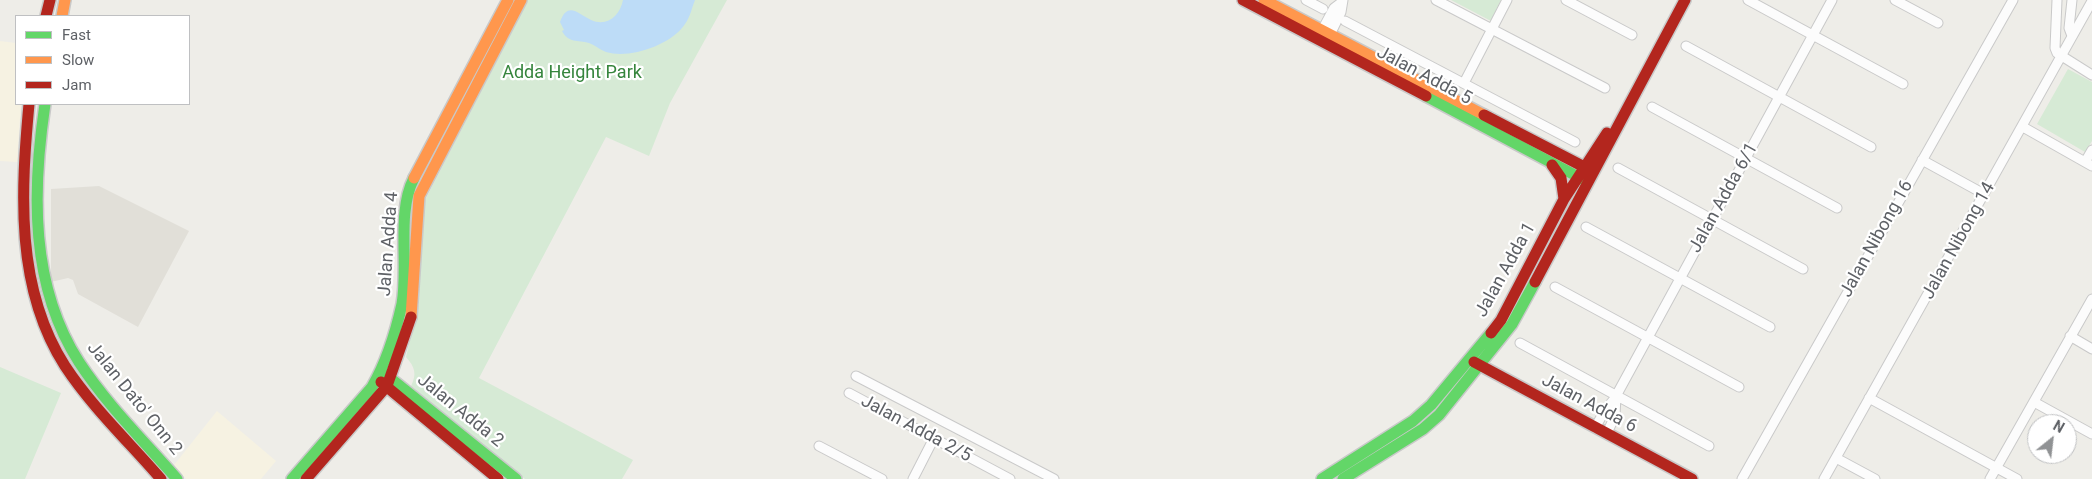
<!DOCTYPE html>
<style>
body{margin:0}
#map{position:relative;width:2092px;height:479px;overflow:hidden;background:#eeede8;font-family:Roboto,sans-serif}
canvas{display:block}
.legend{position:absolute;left:15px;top:15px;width:175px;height:90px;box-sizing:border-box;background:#fff;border:1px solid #bfc0c2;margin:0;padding:6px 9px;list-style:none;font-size:15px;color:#5e6166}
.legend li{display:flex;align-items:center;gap:10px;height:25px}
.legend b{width:25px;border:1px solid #bfc0c2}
.north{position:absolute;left:2027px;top:414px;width:50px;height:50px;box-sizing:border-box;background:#fff;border:1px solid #bfc0c2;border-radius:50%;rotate:29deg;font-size:14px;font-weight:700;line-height:20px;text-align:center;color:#5e6166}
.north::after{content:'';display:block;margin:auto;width:18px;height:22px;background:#909294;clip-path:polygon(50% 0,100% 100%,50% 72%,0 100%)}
</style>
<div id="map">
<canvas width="2092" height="479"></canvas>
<ul class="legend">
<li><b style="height:6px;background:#63d668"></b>Fast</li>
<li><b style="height:6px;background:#ff974d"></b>Slow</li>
<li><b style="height:6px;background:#b3261e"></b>Jam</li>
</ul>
<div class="north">N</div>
</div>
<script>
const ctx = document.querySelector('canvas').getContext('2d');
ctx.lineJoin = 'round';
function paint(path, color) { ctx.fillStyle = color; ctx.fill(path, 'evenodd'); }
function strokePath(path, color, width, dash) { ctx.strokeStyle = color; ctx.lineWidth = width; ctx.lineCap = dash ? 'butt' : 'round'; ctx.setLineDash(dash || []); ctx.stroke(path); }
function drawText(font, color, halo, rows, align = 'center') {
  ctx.font = font + ' Roboto,sans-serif'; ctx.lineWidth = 4.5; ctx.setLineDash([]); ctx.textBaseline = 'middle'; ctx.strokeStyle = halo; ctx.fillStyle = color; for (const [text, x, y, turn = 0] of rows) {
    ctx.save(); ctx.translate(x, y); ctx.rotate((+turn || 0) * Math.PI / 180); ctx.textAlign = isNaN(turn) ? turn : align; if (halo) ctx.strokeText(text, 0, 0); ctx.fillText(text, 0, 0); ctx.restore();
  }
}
paint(new Path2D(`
 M0,41L16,43V104H21L17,162L0,161Z
 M217,411L276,461L261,479H186L174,465Z`), '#f6f2e2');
paint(new Path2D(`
 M99,186L189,231L138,327L78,294L73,280L68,278L51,282V189Z`), '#e1dfd8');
paint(new Path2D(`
 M528,0H727L670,103L649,156L606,137L479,378L633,460L622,479H525L411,386C417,374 415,367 406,357L419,303L421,225L425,200Z
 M1451,0H1501L1491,21Z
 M2068,69L2092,82V141L2085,152L2037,124Z
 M0,367L61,393L25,479H0Z`), '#d6ead5');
paint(new Path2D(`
 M623,0H695C691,10 690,19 682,28C667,46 629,59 606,52C600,50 595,45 589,43C578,40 568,43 562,31L564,30L560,22C568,0 579,15 591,20C607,27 620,16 623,0Z`), '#bddcf7');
const street = new Path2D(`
 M1306,0L1323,9
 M1436,0L1605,88
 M1566,0L1632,35
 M1748,0L1903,84
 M1895,0L1938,23
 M2057,0L2055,48L2057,53L2092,75
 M2072,0L2069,28L2072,36
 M1345,21L1575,142
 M1320,34L1334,8L1342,2
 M1328,39L1341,12L1343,0
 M1686,46L1871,147
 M1464,83L1507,0
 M1652,107L1837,208
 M2023,127L2092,166
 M1922,160L1984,194
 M2085,162L2092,150
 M1618,168L1803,269
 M1586,227L1770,327
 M1555,287L1739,387
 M2070,336L2092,349
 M1520,343L1709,446
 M856,376L1054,479
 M849,393L1010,479
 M1869,398L2017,479
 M2034,402L2092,434
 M1595,428L1605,410L1616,397
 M1607,433L1615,416L1616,396L1832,0
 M819,446L882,479
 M1836,458L1875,479
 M913,479L934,438
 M1742,479L2013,0
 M1824,479L2092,1
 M1990,479L2092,299`);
const fast = new Path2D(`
 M1426,96L1586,181
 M45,104C32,191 30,286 79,362C107,405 144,441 177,479
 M385,374L516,479
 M292,479L372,387C386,363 396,331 402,304C409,265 396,213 414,178
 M1322,479L1413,421L1431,405L1491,333
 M1343,479L1423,429L1439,415L1512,324L1535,282`);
const slow = new Path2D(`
 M1264,0L1484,115
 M62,16L65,0
 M414,178L508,0
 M411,317L419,196L521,0`);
const jam = new Path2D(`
 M1243,0L1426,96
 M46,16L50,0
 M29,104C21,192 15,288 65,366C92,407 129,442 161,479
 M1484,115L1590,170
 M1552,165L1561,178L1564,199
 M1535,282L1685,0
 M1491,333L1501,320L1564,199L1607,133
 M1474,362L1692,479
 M381,382L498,479
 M306,479L387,386L411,317`);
strokePath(street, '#c9c9c9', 11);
strokePath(fast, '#c9c9c9', 14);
strokePath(slow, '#c9c9c9', 14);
strokePath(jam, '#c9c9c9', 14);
strokePath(street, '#fcfcfc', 9);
strokePath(fast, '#63d668', 11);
strokePath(slow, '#ff974d', 11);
strokePath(jam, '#b3261e', 11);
drawText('18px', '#36853d', '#fff', [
 ["Adda Height Park",572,73]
]);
drawText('18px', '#5e6166', '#fff', [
 ["Jalan Adda 5",1424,76,28],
 ["Jalan Adda 6/1",1724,198,-61],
 ["Jalan Nibong 16",1877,239,-61],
 ["Jalan Nibong 14",1959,241,-61],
 ["Jalan Adda 4",389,244,-86],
 ["Jalan Adda 1",1506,270,-61],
 ["Jalan Dato' Onn 2",134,399,51],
 ["Jalan Adda 6",1589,404,28],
 ["Jalan Adda 2",460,411,39],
 ["Jalan Adda 2/5",916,429,28]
]);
</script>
